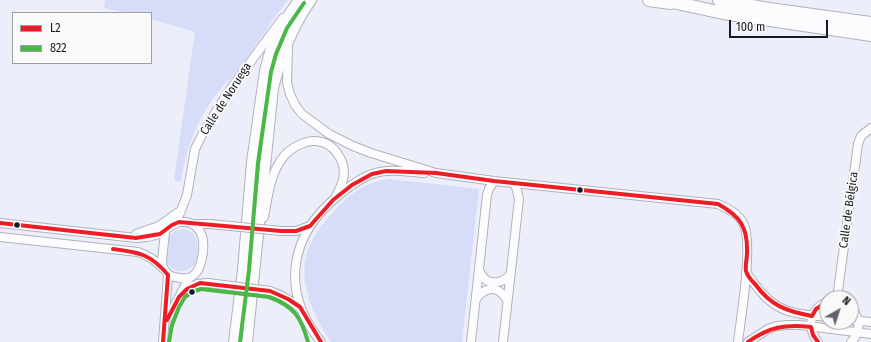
<!DOCTYPE html>
<meta charset="utf-8">
<style>
body{margin:0}
#map{position:relative;width:871px;height:342px;overflow:hidden;background:#eceef9;font-family:"Fira Sans Condensed",sans-serif}
canvas{display:block}
.legend{position:absolute;left:12px;top:12px;width:140px;height:52px;box-sizing:border-box;background:#f9f9f9;border:1px solid #9e9fa3;margin:0;padding:5px 7px;list-style:none;font-size:12px;color:#161823}
.legend li{display:flex;align-items:center;gap:8px;height:20px}
.legend b{width:20px;border:1px solid #9e9fa3}
.north{position:absolute;left:819px;top:290px;width:40px;height:40px;box-sizing:border-box;background:#f9f9f9;border:1px solid #9e9fa3;border-radius:50%;rotate:39deg;font-size:11px;font-weight:700;line-height:16px;text-align:center;color:#161823}
.north::after{content:'';display:block;margin:auto;width:14px;height:18px;background:#61636e;clip-path:polygon(50% 0,100% 100%,50% 72%,0 100%)}
.scale{position:absolute;left:729px;top:20px;width:99px;height:18px;box-sizing:border-box;border:2px solid #161823;border-top:0;padding-left:5px;font-size:12px;line-height:14px;white-space:nowrap;color:#161823;-webkit-text-stroke:3px #f9f9f9;paint-order:stroke}
</style>
<div id="map">
<canvas width="871" height="342"></canvas>
<ul class="legend">
<li><b style="height:5px;background:#ee1c25"></b>L2</li>
<li><b style="height:5px;background:#4ab747"></b>822</li>
</ul>
<div class="north">N</div>
<div class="scale">100 m</div>
</div>
<script>
const ctx = document.querySelector('canvas').getContext('2d');
ctx.lineJoin = 'round';
function paint(path, color) { ctx.fillStyle = color; ctx.fill(path, 'evenodd'); }
function strokePath(path, color, width, dash) { ctx.strokeStyle = color; ctx.lineWidth = width; ctx.lineCap = dash ? 'butt' : 'round'; ctx.setLineDash(dash || []); ctx.stroke(path); }
function drawText(font, color, halo, rows, align = 'center') {
  ctx.font = font + ' "Fira Sans Condensed",sans-serif'; ctx.lineWidth = 4; ctx.setLineDash([]); ctx.textBaseline = 'middle'; ctx.strokeStyle = halo; ctx.fillStyle = color; for (const [text, x, y, turn = 0] of rows) {
    ctx.save(); ctx.translate(x, y); ctx.rotate((+turn || 0) * Math.PI / 180); ctx.textAlign = isNaN(turn) ? turn : align; if (halo) ctx.strokeText(text, 0, 0); ctx.fillText(text, 0, 0); ctx.restore();
  }
}
paint(new Path2D(`
 M105,0H288C272,20 259,41 244,62C236,73 226,82 218,92C198,117 185,150 181,182L174,180L195,32L151,19V13H126L104,8Z
 M388,179L479,189L462,342H331C313,316 295,276 310,245C316,232 325,221 335,210C349,194 366,182 388,179Z
 M182,229C201,230 199,250 195,264C185,274 177,273 167,264L169,237L175,231Z`), '#d7dcf8');
const minor = new Path2D(`
 M288,48L287,83L290,94L295,105L302,114L329,134L353,146L371,153L436,173L494,181L718,204C729,209 739,214 744,225C753,246 741,317 738,342
 M264,217C268,196 270,173 284,156C291,148 305,140 316,141C334,142 347,162 343,179C342,185 339,190 336,196
 M0,223L136,238L147,237L160,234L172,225L179,222H186L193,224H210
 M172,225L180,213L187,195L195,149L203,133L226,95L283,18
 M281,231H296L310,226
 M136,234L159,226L177,213
 M0,237L138,252C147,255 155,260 162,267C164,269 166,272 168,274C171,277 176,277 180,278C197,281 201,266 203,252C204,239 203,232 193,224
 M163,268L162,260L165,232
 M479,269C483,285 500,286 510,275
 M746,272C772,310 782,313 827,317
 M182,291L197,284L208,283
 M270,291C283,295 292,301 302,310
 M837,298L858,144L861,136L871,128
 M476,299C486,286 498,285 507,300
 M851,307C860,318 862,332 851,342
 M168,318L189,278
 M851,320L871,322
 M163,342L168,275
 M321,342C280,291 289,235 339,195C349,187 360,178 372,174C389,168 407,172 424,173
 M471,342L487,195L489,189L494,181
 M503,342L519,199L515,183
 M748,342L768,329L777,326L787,325H800L871,334
 M818,342C807,328 809,310 827,302`);
const major = new Path2D(`
 M234,342L243,270L252,162L265,71L270,52L282,25L299,0
 M247,342L273,88C282,54 291,29 311,0`);
const highway = new Path2D(`
 M649,0L671,3
 M663,0L723,13L871,35
 M719,0L769,9L871,23`);
strokePath(minor, '#b0b2bc', 10);
strokePath(major, '#b0b2bc', 12);
strokePath(highway, '#b0b2bc', 14);
strokePath(minor, '#fcfcfe', 8);
strokePath(major, '#fcfcfe', 10);
strokePath(highway, '#fcfcfe', 12);
const minorBridge = new Path2D(`
 M210,224L281,231
 M208,283L270,291`);
strokePath(minorBridge, '#b0b2bc', 10, []);
strokePath(minorBridge, '#fcfcfe', 8);
strokePath(new Path2D(`
 M0,223L136,238L160,234L172,225L179,222L281,231H296L310,226L333,200L352,185L372,174L386,171L436,173L494,181L718,204C740,216 748,227 747,253C747,258 745,266 746,271C747,275 752,281 755,284C771,306 786,311 812,316L816,309L827,302
 M113,249C138,252 151,254 168,275L163,342
 M167,320L179,297L187,289L200,283L270,291L288,299L300,307L321,342
 M748,342C769,327 785,324 811,327L813,335L818,342`), '#ee1c25', 4);
strokePath(new Path2D(`
 M169,342L172,325L179,307L185,297L192,292L201,289L269,297C294,306 301,317 308,342
 M240,342L249,270L258,163L271,72L276,54L287,28L304,3`), '#4ab747', 4);
for (const [x, y, r, color] of [
 [580,190,3.5,"#161823"],
 [17,225,3.5,"#161823"],
 [192,292,3.5,"#161823"]
]) { const dot = new Path2D(); dot.arc(x, y, r, 0, 2 * Math.PI); ctx.fillStyle = color; ctx.fill(dot); strokePath(dot, '#f9f9f9', 1.5); }
drawText('12px', '#161823', '#f9f9f9', [
 ["Calle de Noruega",226,99,-57],
 ["Calle de Bélgica",849,210,-82]
]);
</script>
